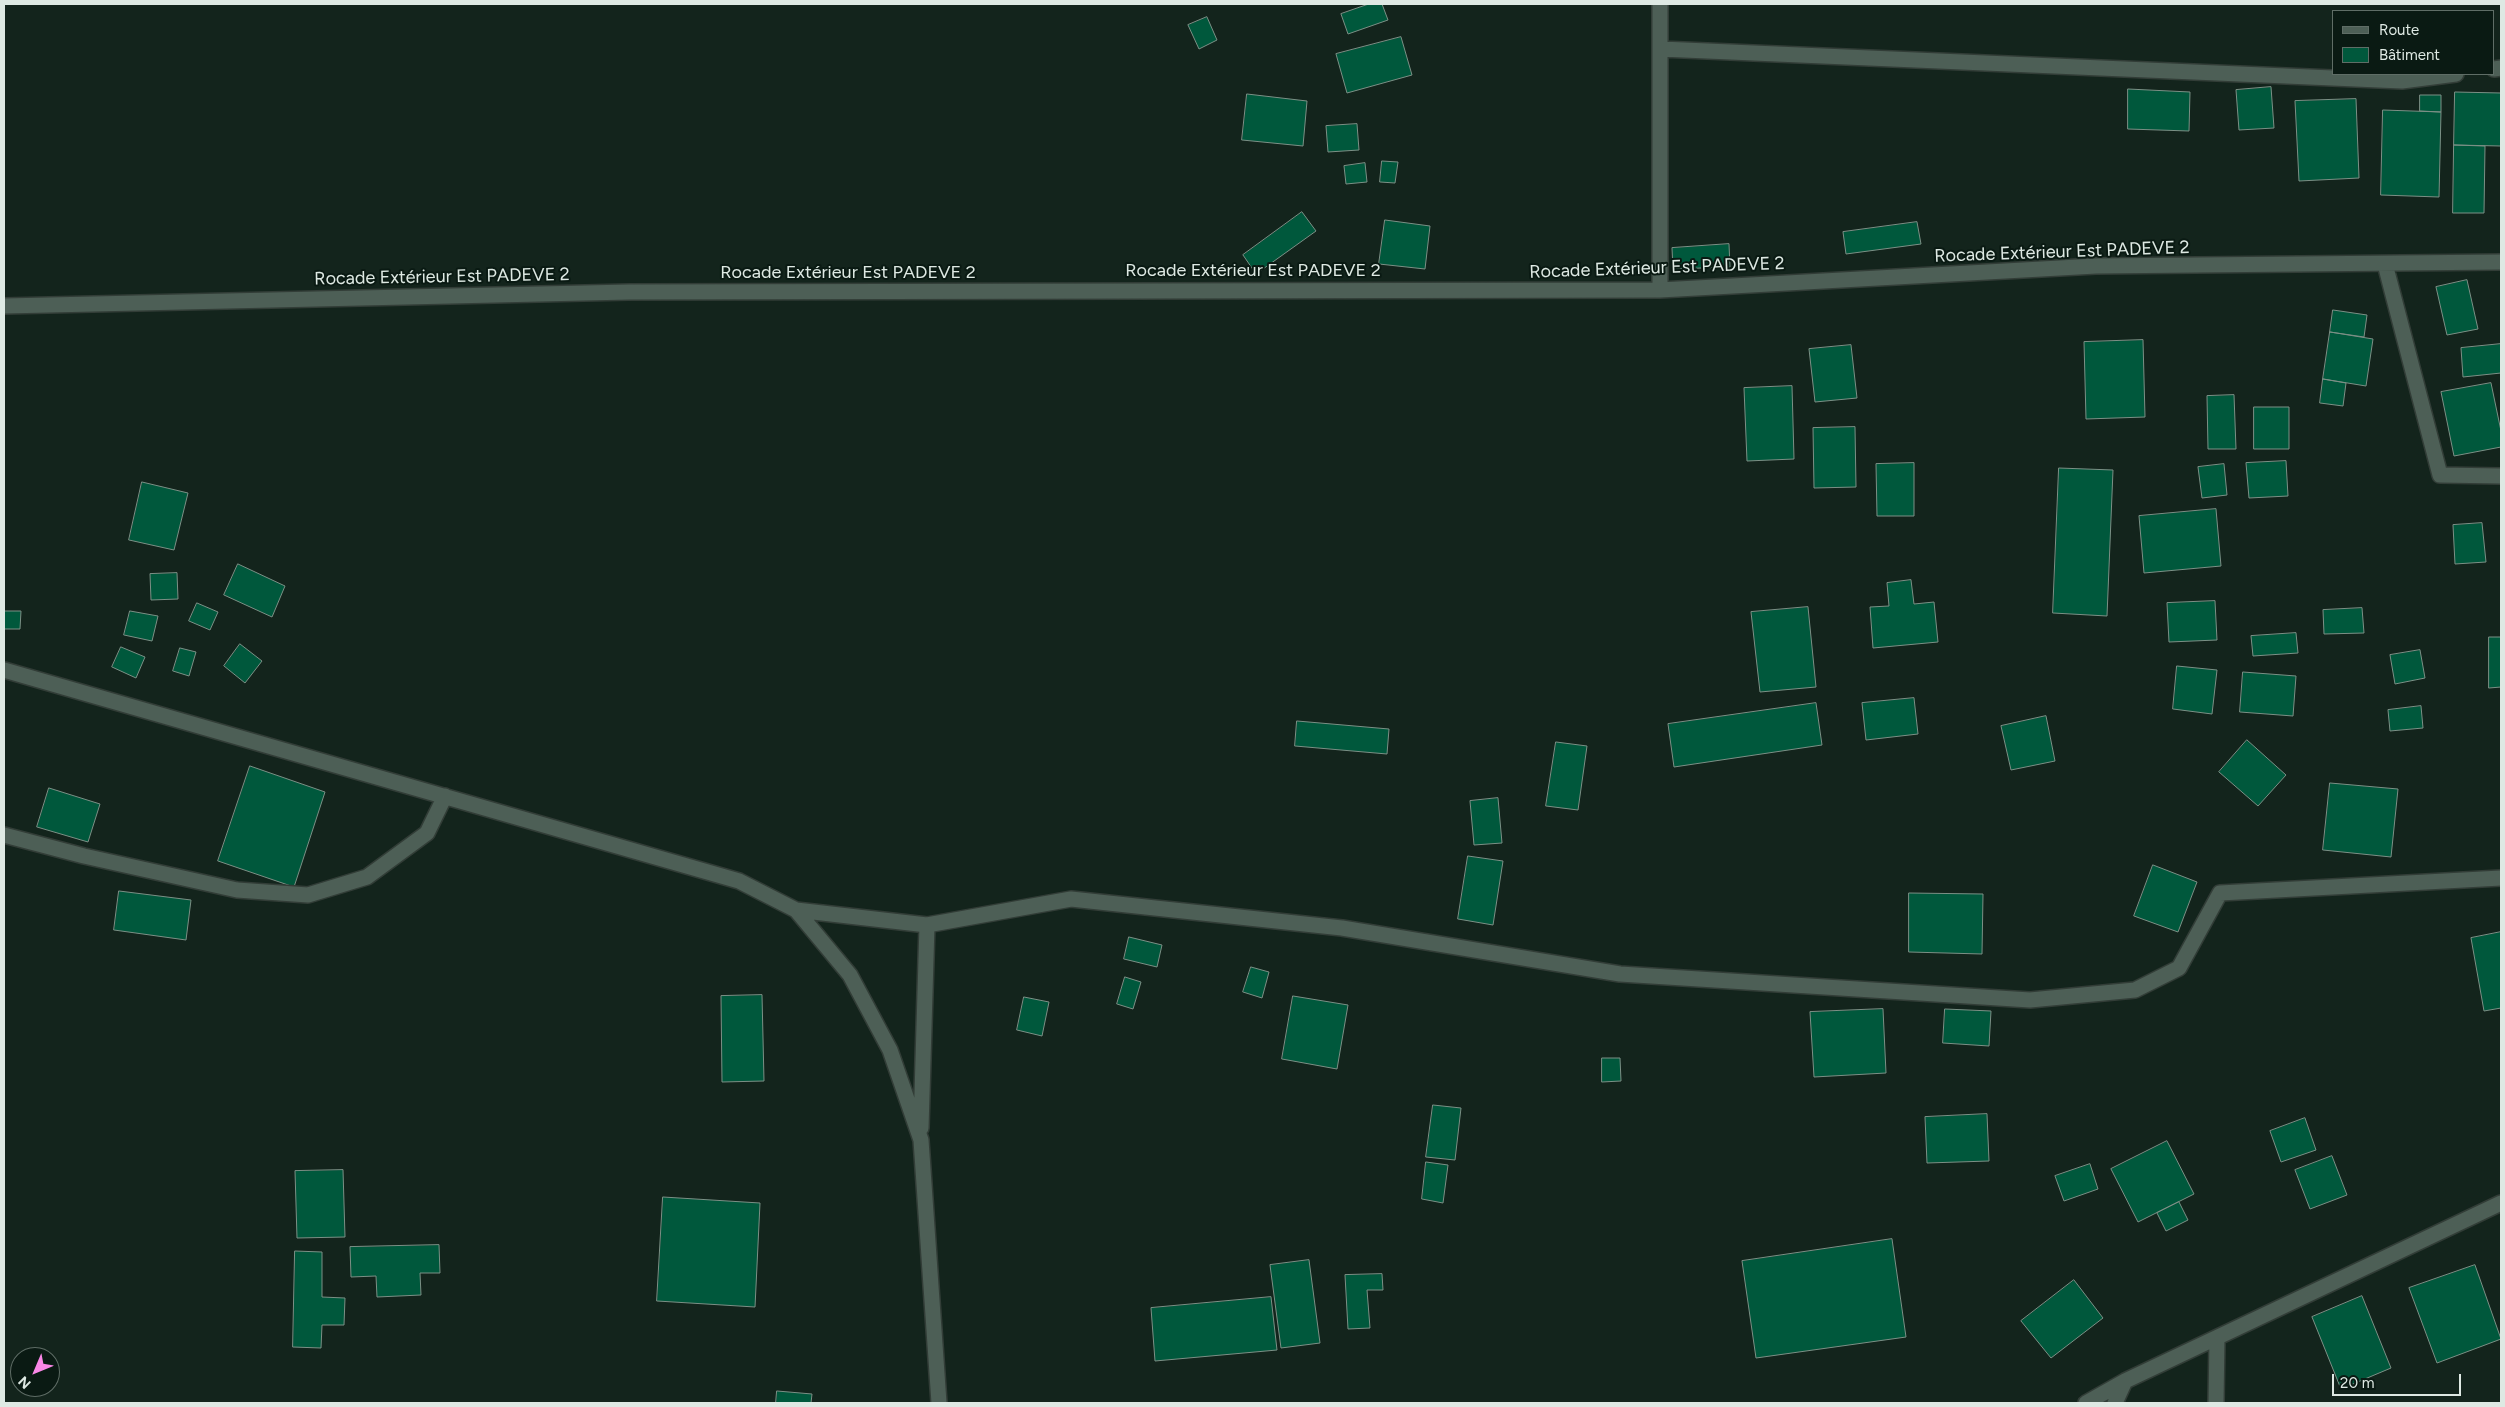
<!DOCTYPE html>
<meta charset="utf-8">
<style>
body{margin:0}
#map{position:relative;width:2505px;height:1407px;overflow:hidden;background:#13241c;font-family:Figtree,sans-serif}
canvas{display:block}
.frame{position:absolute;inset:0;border:5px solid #dee9e3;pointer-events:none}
.legend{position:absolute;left:2332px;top:10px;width:162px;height:65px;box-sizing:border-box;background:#0a1a13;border:1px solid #5f6d66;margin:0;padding:6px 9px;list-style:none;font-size:15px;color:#dee9e3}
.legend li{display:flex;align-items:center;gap:10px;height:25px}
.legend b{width:25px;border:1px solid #5f6d66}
.north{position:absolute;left:10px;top:1347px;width:50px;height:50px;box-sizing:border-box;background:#0a1a13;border:1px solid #5f6d66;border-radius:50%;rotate:225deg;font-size:14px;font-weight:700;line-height:20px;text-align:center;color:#dee9e3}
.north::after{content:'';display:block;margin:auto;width:18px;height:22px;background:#fa87e7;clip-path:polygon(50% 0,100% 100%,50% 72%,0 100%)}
.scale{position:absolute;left:2332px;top:1374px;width:129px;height:22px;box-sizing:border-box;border:2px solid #dee9e3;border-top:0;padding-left:6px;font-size:15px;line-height:18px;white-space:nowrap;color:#dee9e3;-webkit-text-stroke:4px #0a1a13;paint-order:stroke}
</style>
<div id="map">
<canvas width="2505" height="1407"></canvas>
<div class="frame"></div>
<ul class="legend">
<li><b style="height:6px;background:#4d5f56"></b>Route</li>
<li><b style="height:14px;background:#00583c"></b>Bâtiment</li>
</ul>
<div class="north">N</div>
<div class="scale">20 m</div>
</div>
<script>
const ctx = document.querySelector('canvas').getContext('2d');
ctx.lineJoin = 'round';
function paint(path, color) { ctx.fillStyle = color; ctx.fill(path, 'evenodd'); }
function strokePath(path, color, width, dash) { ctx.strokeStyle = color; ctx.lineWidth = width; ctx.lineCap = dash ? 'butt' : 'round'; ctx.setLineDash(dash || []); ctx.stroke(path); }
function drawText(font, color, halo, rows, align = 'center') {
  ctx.font = font + ' Figtree,sans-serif'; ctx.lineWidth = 4; ctx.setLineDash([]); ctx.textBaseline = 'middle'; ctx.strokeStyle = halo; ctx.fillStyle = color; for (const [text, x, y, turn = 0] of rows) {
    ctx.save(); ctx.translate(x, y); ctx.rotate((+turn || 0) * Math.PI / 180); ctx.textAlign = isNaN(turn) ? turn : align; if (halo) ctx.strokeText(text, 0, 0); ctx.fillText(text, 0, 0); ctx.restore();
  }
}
const building = new Path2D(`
 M1369,4H1382L1388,20L1348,34L1341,14Z
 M1207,17L1217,40L1199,49L1188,25Z
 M1401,37L1412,75L1347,93L1336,54Z
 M2271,87L2274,128L2239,130L2236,90Z
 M2128,89L2190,92L2189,131L2128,129Z
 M2455,92L2501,93V146L2454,145Z
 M1247,94L1307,101L1303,146L1242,140Z
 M2420,95H2441V112L2420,111Z
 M2356,99L2359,178L2299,181L2295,101Z
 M2383,110L2441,112L2439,197L2381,195Z
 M1357,124L1359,150L1328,152L1326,126Z
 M2454,145L2485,146L2484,213H2453Z
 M1382,161L1398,162L1395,183L1380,182Z
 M1365,163L1367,182L1346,184L1344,166Z
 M1302,212L1316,231L1256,274L1243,255Z
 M1385,220L1430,226L1425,269L1379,264Z
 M1917,222L1921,244L1846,254L1843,232Z
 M1729,244L1730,267L1673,269L1672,248Z
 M2467,280L2478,329L2447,335L2436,287Z
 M2333,310L2367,315L2364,337L2330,332Z
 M2330,332L2373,339L2366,386L2323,379Z
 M2143,340L2145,417L2086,419L2084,342Z
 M2501,344V373L2463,377L2461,348Z
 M1851,345L1857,398L1815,402L1809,349Z
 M2323,379L2346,383L2343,406L2320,403Z
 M2491,383L2501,431V447L2454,456L2441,392Z
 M1792,386L1794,459L1747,461L1744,388Z
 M2234,395L2236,449H2208L2207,396Z
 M2254,407H2289V449H2254Z
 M1855,427L1856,487L1814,488L1813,428Z
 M2286,461L2288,496L2249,498L2246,463Z
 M1914,463V516H1877L1876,464Z
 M2224,464L2227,495L2202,498L2198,467Z
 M2059,468L2113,470L2107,616L2053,613Z
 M142,482L188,493L174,550L129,540Z
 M2216,509L2221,566L2144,573L2139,516Z
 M2482,523L2486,562L2455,564L2453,525Z
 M238,564L285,586L272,617L224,595Z
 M177,573L178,599L151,600L150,574Z
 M1911,580L1914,604L1934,602L1938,642L1873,648L1870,607L1889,606L1887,583Z
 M2215,601L2217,640L2169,642L2167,603Z
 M197,603L218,612L210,630L189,621Z
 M1808,607L1816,687L1760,692L1751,612Z
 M2362,608L2364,633L2324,634L2323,610Z
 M4,611H21L20,629H4Z
 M130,611L158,616L152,641L124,635Z
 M2296,633L2298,653L2253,656L2251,636Z
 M2489,637H2501V687L2489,688Z
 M240,644L262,661L245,683L224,666Z
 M121,647L145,657L136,678L112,667Z
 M180,648L196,652L189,676L173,671Z
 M2420,650L2425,678L2395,684L2390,655Z
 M2177,666L2217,670L2212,714L2173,709Z
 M2243,672L2296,676L2293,716L2240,712Z
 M1914,698L1918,734L1866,740L1862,703Z
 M1816,703L1822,745L1674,767L1668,724Z
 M2421,706L2423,728L2390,731L2388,710Z
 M2046,716L2055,761L2011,770L2001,726Z
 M1297,721L1389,729L1387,754L1295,746Z
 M2247,740L2286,775L2258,806L2219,772Z
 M1556,742L1587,746L1578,810L1546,806Z
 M250,766L325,792L294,887L218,861Z
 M2330,783L2398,789L2391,857L2323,850Z
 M49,788L100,804L88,842L37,827Z
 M1498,798L1502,843L1474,845L1470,801Z
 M1468,856L1503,861L1493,925L1458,919Z
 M2153,865L2197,882L2178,932L2134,916Z
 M119,891L191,900L186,940L114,930Z
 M1909,893L1983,894L1982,954L1909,952Z
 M2501,932V1008L2484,1011L2471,938Z
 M1129,937L1162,945L1157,967L1124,959Z
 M1251,967L1269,972L1262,998L1243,992Z
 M1125,977L1141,982L1133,1009L1117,1004Z
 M762,995L764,1081L722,1082L721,996Z
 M1293,996L1348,1005L1337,1069L1282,1059Z
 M1024,997L1049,1002L1042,1036L1017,1030Z
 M1883,1009L1886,1073L1814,1077L1810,1012Z
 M1945,1009L1991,1011L1989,1046L1943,1043Z
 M1602,1058H1620L1621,1081L1602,1082Z
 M1433,1105L1461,1108L1455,1160L1426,1157Z
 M1987,1114L1989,1161L1927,1163L1925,1117Z
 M2305,1118L2316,1150L2281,1162L2270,1131Z
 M2167,1141L2194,1194L2138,1222L2111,1169Z
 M2332,1156L2347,1195L2310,1209L2295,1170Z
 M1426,1162L1448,1165L1443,1203L1422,1199Z
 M2090,1164L2098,1189L2064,1201L2055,1176Z
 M343,1170L345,1237L297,1238L295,1171Z
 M663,1197L760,1203L755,1307L657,1301Z
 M2179,1202L2188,1220L2166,1231L2157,1213Z
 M1892,1239L1906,1337L1756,1358L1742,1261Z
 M439,1245L440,1273H420L421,1295L377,1297L376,1276L351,1277L350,1247Z
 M295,1251L322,1252V1297L345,1298L344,1325H322L321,1348L293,1347Z
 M1309,1260L1320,1343L1281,1348L1270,1265Z
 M2475,1265L2501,1339L2437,1363L2409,1288Z
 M1382,1274L1383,1290H1367L1370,1328L1348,1329L1345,1275Z
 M2074,1280L2103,1318L2051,1358L2021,1321Z
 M2362,1296L2391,1368L2341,1389L2312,1317Z
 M1271,1297L1277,1350L1155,1361L1151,1308Z
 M777,1391L812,1394L811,1403H776Z`);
paint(building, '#00583c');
strokePath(building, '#7c9086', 1);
const street = new Path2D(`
 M1661,49L2402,81L2456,74
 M2494,69L2501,68
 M2385,264L2440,475L2501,476
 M1660,290V4
 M4,306L629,292L1660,290L2096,266L2501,262
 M4,670L739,881L796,910L850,975L890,1050L921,1140L939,1403
 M4,835L84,856L237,890L308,895L367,877L427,833L445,796
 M796,910L927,925L1071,899L1342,928L1620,974L2030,1000L2135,990L2179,968L2220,893L2501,878
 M921,1128L927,925
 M2086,1403L2125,1381L2501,1203
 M2115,1403L2125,1381
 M2216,1403L2217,1338`);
strokePath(street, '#323d37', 18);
strokePath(street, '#4d5f56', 15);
drawText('18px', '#dee9e3', '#0a1a13', [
 ["Rocade Extérieur Est PADEVE 2",2062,252,-2],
 ["Rocade Extérieur Est PADEVE 2",1657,268,-2],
 ["Rocade Extérieur Est PADEVE 2",1253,271],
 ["Rocade Extérieur Est PADEVE 2",848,273],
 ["Rocade Extérieur Est PADEVE 2",442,277,-1]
]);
</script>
